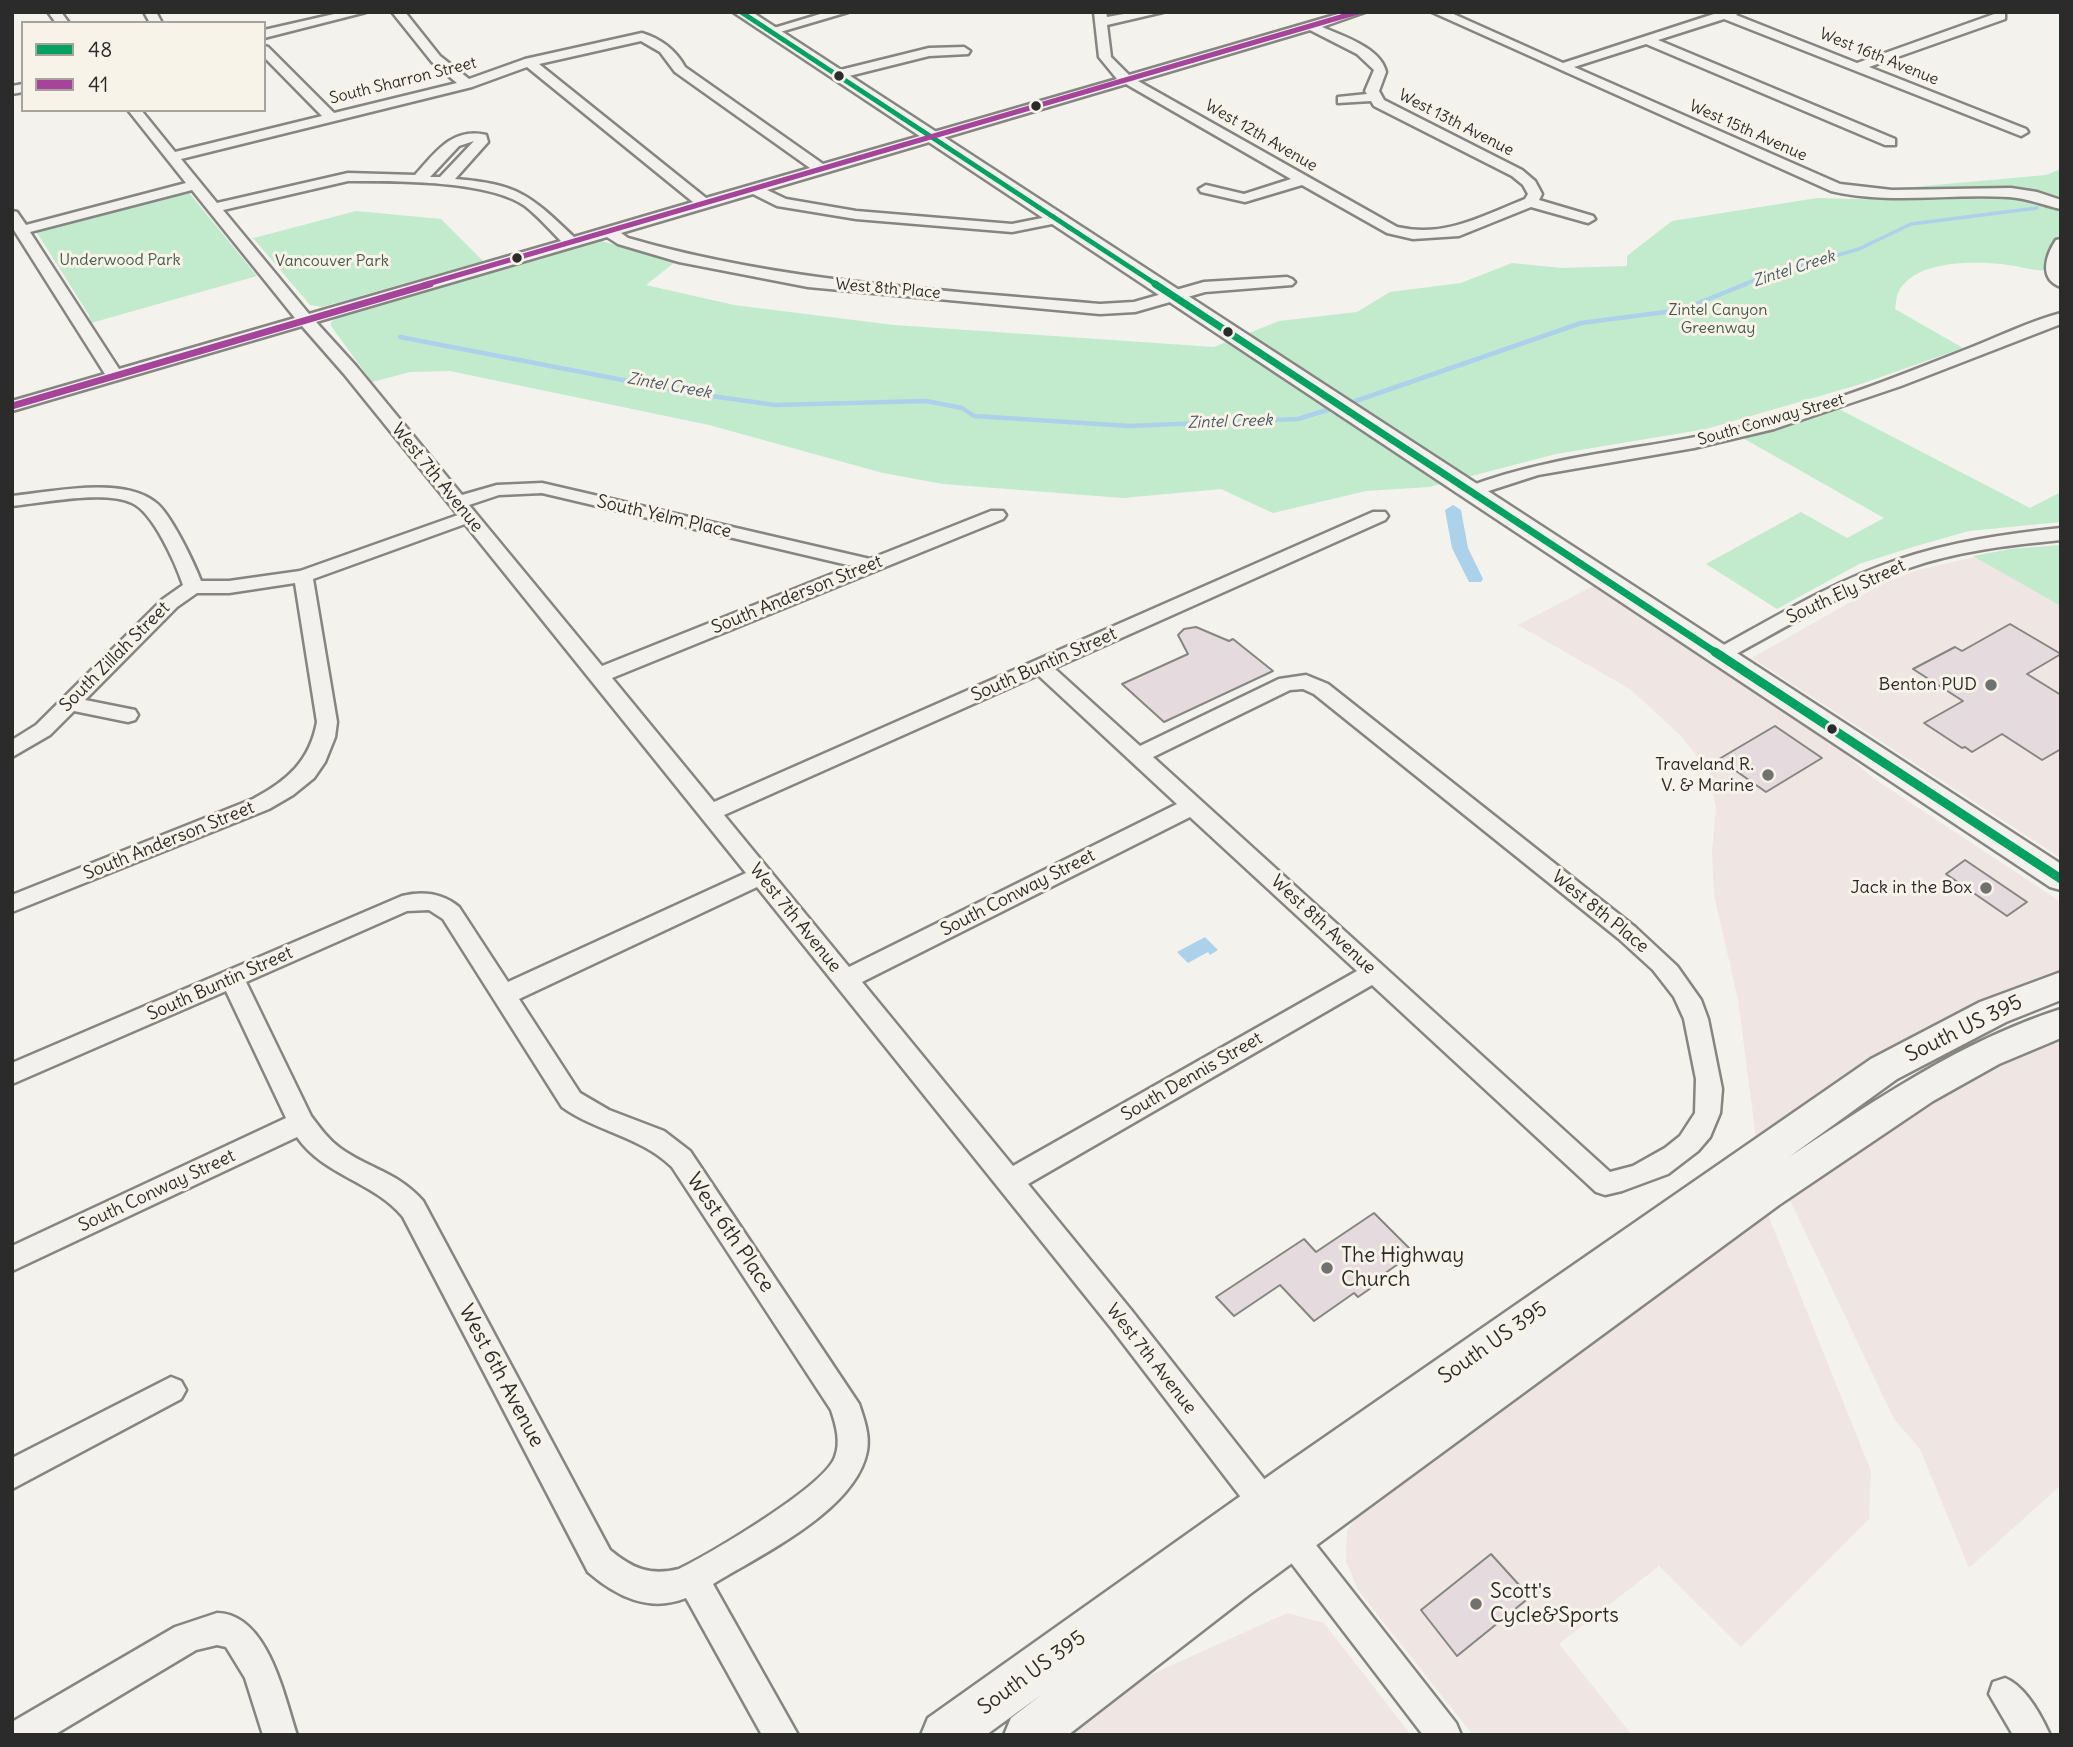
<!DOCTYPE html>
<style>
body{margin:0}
#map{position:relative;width:2073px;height:1747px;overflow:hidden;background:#f4f2ec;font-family:Delius,sans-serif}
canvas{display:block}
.frame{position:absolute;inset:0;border:14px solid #2b2b2b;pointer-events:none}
.legend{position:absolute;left:21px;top:21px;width:245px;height:91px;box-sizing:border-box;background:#f7f3e8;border:2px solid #a5a39c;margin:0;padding:9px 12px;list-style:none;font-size:21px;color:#2b2b2b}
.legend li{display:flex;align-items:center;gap:14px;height:35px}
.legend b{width:35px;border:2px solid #a5a39c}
</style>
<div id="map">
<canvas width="2073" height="1747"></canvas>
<div class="frame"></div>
<ul class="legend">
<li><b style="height:9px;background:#00a261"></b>48</li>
<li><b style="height:9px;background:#a5449a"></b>41</li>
</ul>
</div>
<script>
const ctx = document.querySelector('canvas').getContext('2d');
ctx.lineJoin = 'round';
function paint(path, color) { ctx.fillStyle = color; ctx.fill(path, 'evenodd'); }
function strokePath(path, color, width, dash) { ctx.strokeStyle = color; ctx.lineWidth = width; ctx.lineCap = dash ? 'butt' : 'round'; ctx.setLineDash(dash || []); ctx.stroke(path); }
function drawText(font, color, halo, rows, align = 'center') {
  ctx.font = font + ' Delius,sans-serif'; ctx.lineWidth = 6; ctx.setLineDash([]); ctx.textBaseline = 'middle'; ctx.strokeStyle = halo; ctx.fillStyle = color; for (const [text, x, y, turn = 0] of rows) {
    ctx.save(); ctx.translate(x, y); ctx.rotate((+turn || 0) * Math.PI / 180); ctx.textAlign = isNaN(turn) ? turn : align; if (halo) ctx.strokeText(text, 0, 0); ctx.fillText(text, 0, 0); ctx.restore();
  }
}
paint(new Path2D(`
 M2061,545V858L1752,658L1884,583L1918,570L2010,549Z
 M1593,586L1843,752L1873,778L2061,902V974L1851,1076L1756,1138L1738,999L1714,895L1712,851L1716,808L1709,772L1681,736L1630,689L1518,625Z
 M2061,1033V1485L1969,1568L1920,1449L1894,1419L1787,1194L1954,1086Z
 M1766,1210L1871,1471L1869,1519L1741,1647L1659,1566L1559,1644L1632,1735H1473L1358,1590L1346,1561L1347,1531L1364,1507Z
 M1287,1613L1324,1623L1411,1735H1070L1148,1676Z`), '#efe5e3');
paint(new Path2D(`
 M2061,169V265C2044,276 2027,267 2008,265C1978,261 1913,259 1898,293C1896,298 1896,305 1895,309L1963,348L1861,384L1706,429L1556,454L1429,487L1366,491L1273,513L1221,489L1123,498L943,484L883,473L709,425L450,371L410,372L372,382L331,326V322L338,317L598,240L675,262L646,285L734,305L894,325L1214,347L1279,321L1357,312L1390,292L1461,283L1512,263L1562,268L1627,266V256L1672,221L1817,198L1896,200L1891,189L2046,175Z
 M186,189L257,276L91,323L89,315L34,228Z
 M356,211L441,219L483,261L322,307L310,305L254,239H250Z
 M1837,408L2030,508L2061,492V522L1969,531L1916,546L1859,564L1777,609L1706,564L1801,512L1847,538L1884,518L1741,437Z
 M2061,545V606L1973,556L2011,549Z`), '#c2eacc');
paint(new Path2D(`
 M1205,937L1218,950L1210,955L1208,952L1188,963L1177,952Z`), '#acd1eb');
strokePath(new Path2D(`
 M1742,285L1768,275L1859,249L1911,224L2037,208`), '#acd1eb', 3.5);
strokePath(new Path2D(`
 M400,337L690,393L775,405L926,401L962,408L974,416L1130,426L1298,419L1337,407
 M1347,404L1581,323L1681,310L1746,284`), '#acd1eb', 4.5);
paint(new Path2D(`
 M1453,505L1461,510L1468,548L1483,579L1481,582H1469L1452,548L1445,510Z`), '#acd1eb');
const building = new Path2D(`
 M2010,624L2061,654L2027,674L2061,695V749L2042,760L2002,734L1972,752L1965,747L1962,748L1924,723L1963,701L1913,669L1955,647L1962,651Z
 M1196,627L1229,641L1233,639L1273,671L1164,722L1122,684L1188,654L1178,635L1184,629Z
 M1775,726L1822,758L1766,792L1719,759Z
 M1965,860L2027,902L2007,916L1946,874Z
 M1374,1213L1414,1253L1371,1283L1374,1286L1358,1297L1354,1293L1314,1321L1280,1285L1234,1316L1216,1297L1304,1239L1316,1252Z
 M1491,1554L1530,1597L1457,1656L1421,1610Z`);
paint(building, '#e5dade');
strokePath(building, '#858582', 2);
const minor = new Path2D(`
 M48,12H61L69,23H56Z
 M144,12H156L162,23H150Z
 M343,12H366L264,38V30Z
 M392,12H405L440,56L469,79L525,59L642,33C661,39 675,49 685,67L823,164L1117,79L1099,57L1094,12H1106L1107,17L1135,12H1163L1107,25L1111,57L1129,75L1345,12H1365L1322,27C1343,36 1381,48 1386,72L1379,91L1384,100L1522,170L1535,181L1542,194L1539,200L1593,216L1595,219L1588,223L1531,207L1459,236L1413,239L1387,233L1302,185L1245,202L1201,192L1199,189L1206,185L1244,194L1291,179L1126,84L767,190L786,199L856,211L1012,224L1057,215L1062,216L1064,219L1062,222L1012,232L856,219L777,206L753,194L621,233L628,238C782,283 942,290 1100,304L1134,302L1204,282L1287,277L1292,279L1295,282L1292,285L1205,292L1135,312L1100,314L808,287L679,262L618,244L607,237L316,322L356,366L462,495L497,485L542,483L870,559L991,511H1003L1006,515L1003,519L612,678L714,802L1373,512H1385L1388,516L1385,520L1054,668L1140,746L1279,679L1306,675L1328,684L1635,927L1677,966L1701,1000L1708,1019L1722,1089L1720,1113L1710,1137L1698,1151L1668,1174L1622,1191L1605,1195L1596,1192L1372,985L1028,1184L1132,1311L1456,1723L1461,1735H1423L1112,1329L757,887L519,999L580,1093L609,1110L664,1131L690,1151L859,1404C864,1419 870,1435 867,1451C856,1510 762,1554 713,1584L798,1735H762L686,1598C649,1613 616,1596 588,1572L403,1217C373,1181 324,1176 297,1137L12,1271V1246L286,1118L226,991L12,1084V1063L402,896C423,891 442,893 459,907L508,982L746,873L465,524L313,579L337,722L335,737L325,762L314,778L293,795L269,809L12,912V895L253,799C287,781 310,761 317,722L295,583L229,593H197L177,607L85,700L135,710L138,715L135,720L128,722L74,711L50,735L12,757V740L36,725L163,599L183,585C176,564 153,512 132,503C103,490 44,503 12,506V496C52,492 122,476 155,502C170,512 194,563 201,581H229L300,571L458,515L344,374L302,326L12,411V401L105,374L12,227V211L17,212L26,225L186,183L128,110H141L175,152L322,116L264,57V46L268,47L334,113L457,83L432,62ZM1310,30L1357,54L1374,70L1365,91L1367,94L1338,97V103L1371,101L1374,106L1512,176L1523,185L1528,194L1525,199C1482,216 1445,238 1397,227L1138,81ZM641,41L660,52L675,72L810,168L706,198L539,64ZM527,67L693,202L574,237C530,195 518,184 455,179L488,142L486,135C452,127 435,153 415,175L348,173L217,203L181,159L472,87ZM474,141L440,177H430L459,146ZM348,181C394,181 488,180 525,206C538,216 550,230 561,241L309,314L223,210ZM192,190L295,318L119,369L30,232ZM542,493L852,566L602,666L469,505L499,495ZM1038,675L1177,804L849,967L724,815ZM1303,689L1314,694L1619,939L1653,970L1674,997L1684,1019L1696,1079L1695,1113L1680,1136L1665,1148L1633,1166L1610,1172L1153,757L1290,690ZM1190,817L1357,971L1013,1166L862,982ZM429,910L443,919L562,1107C597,1132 640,1136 672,1167L831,1410C836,1425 841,1442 835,1457C824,1487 711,1553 679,1569C650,1576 633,1569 610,1550L423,1201C398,1172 369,1169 340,1148C328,1139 320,1128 311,1116L246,982L407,911Z
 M827,12H848L770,35L764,31Z
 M1432,12H1449L1563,63L1720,12H1739L1736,15L1857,63L1997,13H2005V19L1869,67L2026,129L2028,132L2021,136L1724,19L1658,40L1895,139V145H1885L1646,44L1574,67L1840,184L1892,190L2011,188L2037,192L2061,200V209C2043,205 2027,198 2009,197C1949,193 1890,205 1831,191Z
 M964,47L970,51L968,54L929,56L837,79L831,75L832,72L929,48Z
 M23,84V92L12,94V86Z
 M2061,239V287C2038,279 2046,255 2056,240Z
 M2061,313V324L1901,386L1774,429L1694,448L1538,475L1473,496L1464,491L1467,487C1562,451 1664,449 1761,422C1830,403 1896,377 1962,351C1994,339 2027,322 2061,313Z
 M2061,528V540C2010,545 1957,551 1909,568C1845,591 1786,627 1727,659H1713L1710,655L1713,651C1773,618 1832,582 1897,560C1950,542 2005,534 2061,528Z
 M171,1377L181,1381L186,1390L181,1399L12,1489V1458Z
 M217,1613C268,1614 284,1696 297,1735H263L245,1678L226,1647L217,1645L196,1650L54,1735H12V1722L175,1627Z
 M2005,1678C2025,1686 2041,1715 2050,1735H2013L1989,1694L1993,1682Z`);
const major = new Path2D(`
 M733,12H752L2061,864V890L2050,887Z`);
const highway = new Path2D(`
 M2061,972V1000L2006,1022L1897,1079L1789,1157C1876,1100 1961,1041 2061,1009V1038L1999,1064L1933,1101L1779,1205L1250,1594L1068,1735H1004L1011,1718L1041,1695L986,1735H921L928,1718L1280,1468L1871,1059L1980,1002Z`);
strokePath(minor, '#858582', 5);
strokePath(major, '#858582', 5);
strokePath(highway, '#858582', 5);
paint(minor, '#f2f1ed');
paint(major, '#f2f1ed');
paint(highway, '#f2f1ed');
strokePath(new Path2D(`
 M741,12L1157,285`), '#00a261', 5);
strokePath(new Path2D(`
 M1155,284L1718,654`), '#00a261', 7);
strokePath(new Path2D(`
 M1715,652L2061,879`), '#00a261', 9);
strokePath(new Path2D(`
 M424,285L1358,12`), '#a5449a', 5);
strokePath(new Path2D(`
 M12,406L430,284`), '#a5449a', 7);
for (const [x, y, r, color] of [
 [839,76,6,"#2b2b2b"],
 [1036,106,6,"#2b2b2b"],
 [517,258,6,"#2b2b2b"],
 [1228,332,6,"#2b2b2b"],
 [1991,685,7,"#71716f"],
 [1832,729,6,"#2b2b2b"],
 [1768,775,7,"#71716f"],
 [1986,888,7,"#71716f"],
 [1327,1268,7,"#71716f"],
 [1476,1604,7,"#71716f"]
]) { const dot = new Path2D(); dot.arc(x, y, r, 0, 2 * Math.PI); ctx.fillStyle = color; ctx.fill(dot); strokePath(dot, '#f7f3e8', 2.5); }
drawText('16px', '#2b2b2b', '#f7f3e8', [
 ["West 16th Avenue",1879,57,22],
 ["South Sharron Street",403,81,-14],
 ["West 13th Avenue",1456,123,27],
 ["West 15th Avenue",1748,131,24],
 ["West 12th Avenue",1261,136,30],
 ["West 8th Place",888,289,5],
 ["South Conway Street",1771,420,-16]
]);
drawText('16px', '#46594d', '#f7f3e8', [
 ["Underwood Park",120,260],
 ["Vancouver Park",332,261],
 ["Zintel Canyon",1718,310],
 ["Greenway",1718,328]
]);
drawText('italic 16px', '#485964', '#f7f3e8', [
 ["Zintel Creek",1794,269,-18],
 ["Zintel Creek",669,386,10],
 ["Zintel Creek",1230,422,-2]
]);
drawText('18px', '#2b2b2b', '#f7f3e8', [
 ["West 7th Avenue",437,478,51],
 ["South Yelm Place",664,517,13],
 ["South Ely Street",1846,592,-25],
 ["South Anderson Street",797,595,-22],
 ["South Zillah Street",115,657,-45],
 ["South Buntin Street",1044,665,-24],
 ["South Anderson Street",169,841,-22],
 ["South Conway Street",1018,893,-27],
 ["West 8th Place",1600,912,39],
 ["West 7th Avenue",795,918,51],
 ["West 8th Avenue",1323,925,43],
 ["South Buntin Street",220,984,-24],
 ["South Dennis Street",1192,1077,-30],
 ["South Conway Street",157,1191,-25],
 ["West 7th Avenue",1151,1359,52]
]);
drawText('18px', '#2b2b2b', '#f7f3e8', [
 ["Benton PUD",1977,685],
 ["Traveland R.",1754,765],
 ["V. & Marine",1754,786],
 ["Jack in the Box",1972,888]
], 'right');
drawText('21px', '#2b2b2b', '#f7f3e8', [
 ["South US 395",1964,1029,-26],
 ["West 6th Place",730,1233,56],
 ["South US 395",1493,1343,-35],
 ["West 6th Avenue",501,1376,62],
 ["South US 395",1032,1673,-36]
]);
drawText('21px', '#2b2b2b', '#f7f3e8', [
 ["The Highway",1341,1256],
 ["Church",1341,1280],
 ["Scott's",1490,1592],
 ["Cycle&Sports",1490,1616]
], 'left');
</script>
